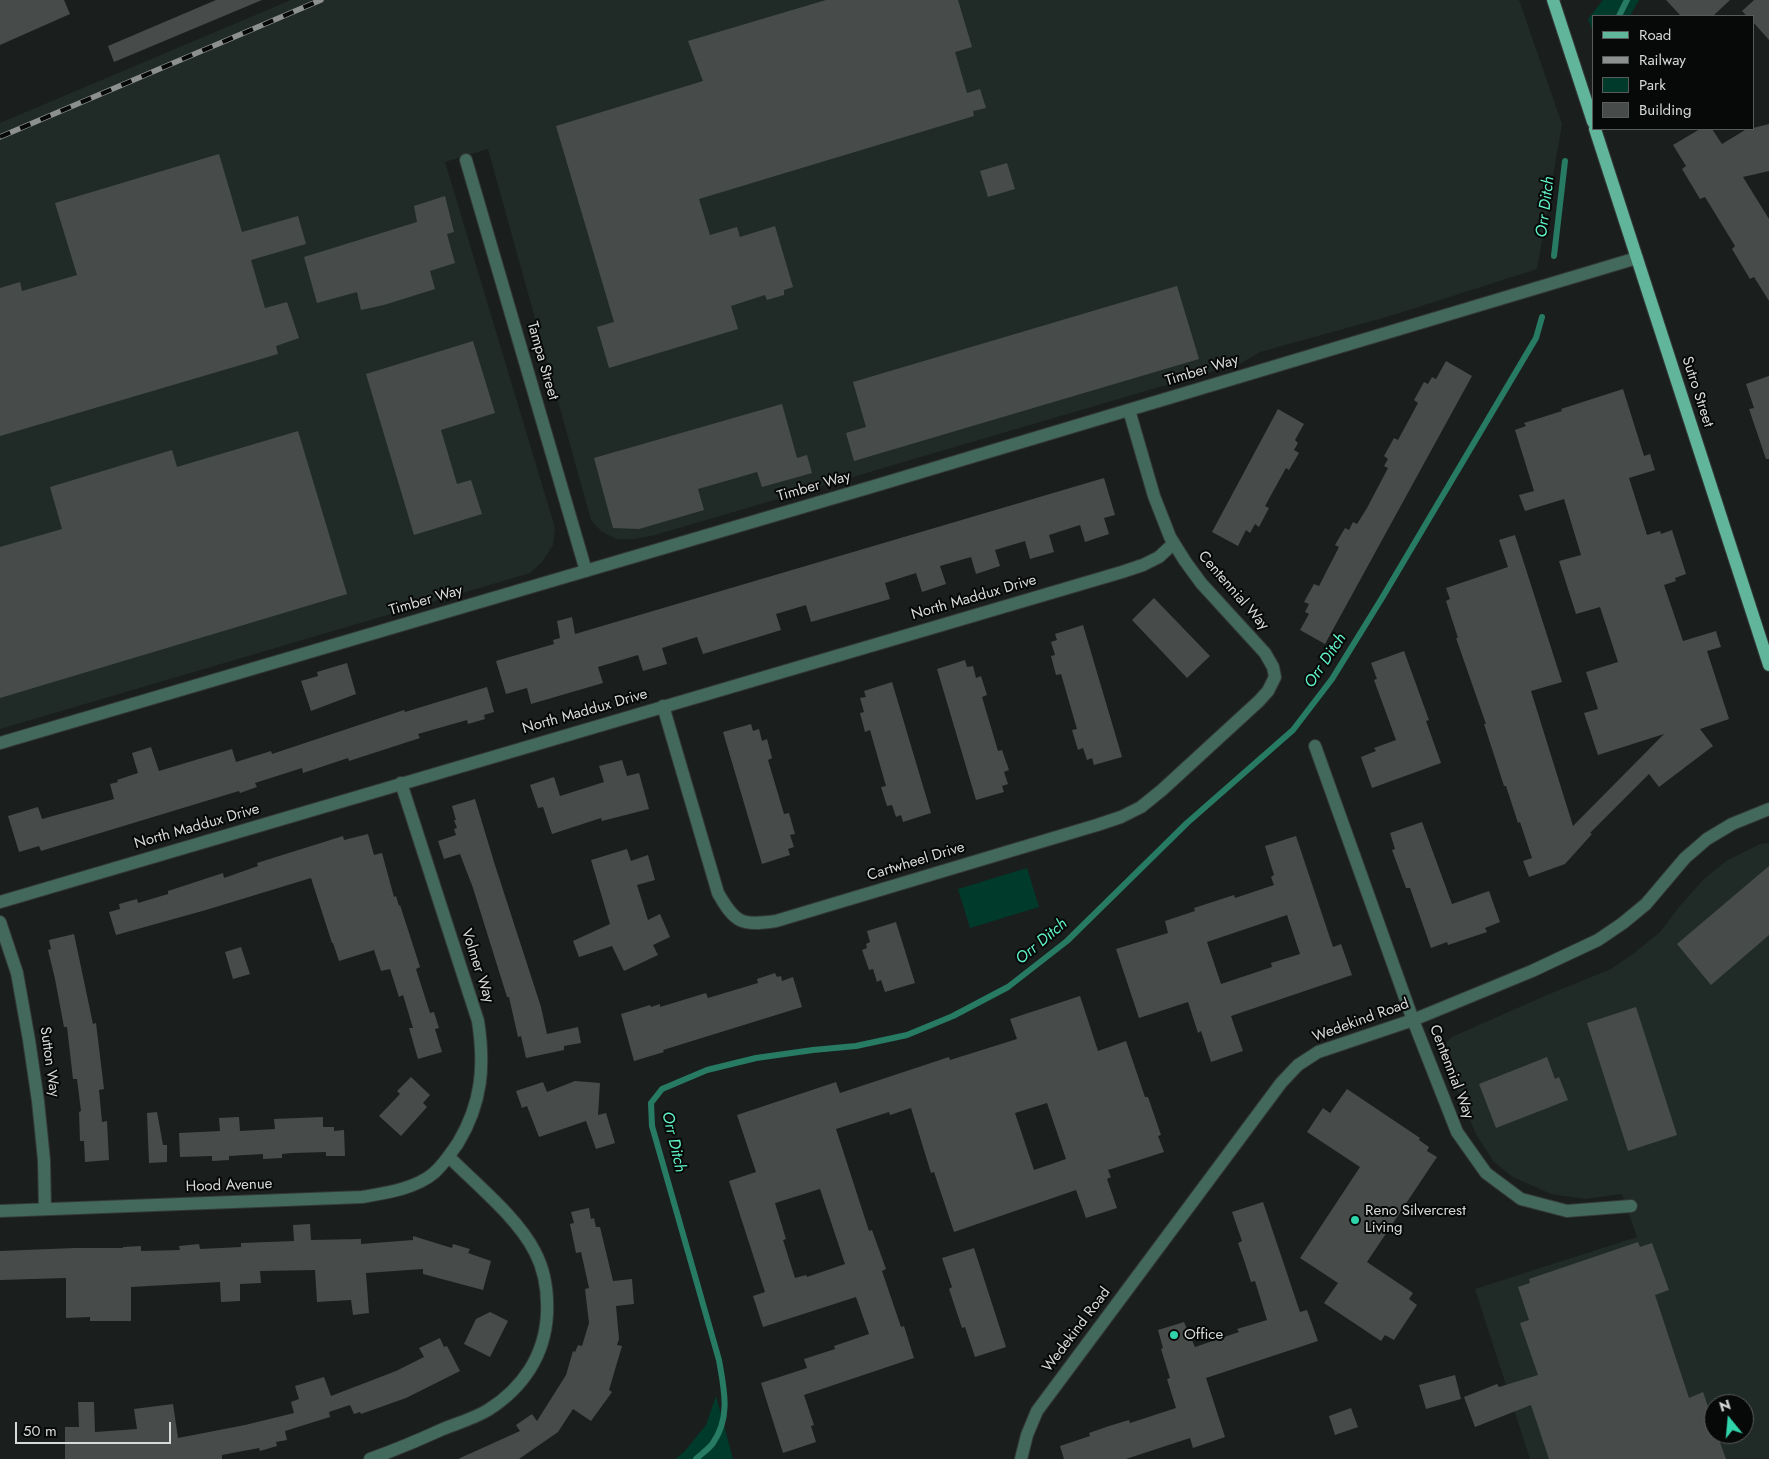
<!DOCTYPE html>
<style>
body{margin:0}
#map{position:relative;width:1769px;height:1459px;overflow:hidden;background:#1a1f1d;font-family:Jost,sans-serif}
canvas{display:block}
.legend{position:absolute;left:1592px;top:15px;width:162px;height:115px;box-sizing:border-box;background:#070808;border:1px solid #5a5c5c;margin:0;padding:6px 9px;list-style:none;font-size:15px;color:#d7dad9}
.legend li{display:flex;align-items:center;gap:10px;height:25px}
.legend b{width:25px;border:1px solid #5a5c5c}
.north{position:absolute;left:1704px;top:1394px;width:50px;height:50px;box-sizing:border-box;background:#070808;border:1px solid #5a5c5c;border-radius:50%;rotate:343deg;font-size:14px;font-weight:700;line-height:20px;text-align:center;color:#d7dad9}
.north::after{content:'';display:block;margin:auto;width:18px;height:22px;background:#30d4aa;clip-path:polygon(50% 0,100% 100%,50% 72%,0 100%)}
.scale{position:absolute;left:15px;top:1422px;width:156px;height:22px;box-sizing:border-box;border:2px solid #d7dad9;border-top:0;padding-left:6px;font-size:15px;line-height:18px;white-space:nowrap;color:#d7dad9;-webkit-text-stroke:4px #070808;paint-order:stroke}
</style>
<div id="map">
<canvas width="1769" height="1459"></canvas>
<ul class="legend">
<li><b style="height:6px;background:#60b59a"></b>Road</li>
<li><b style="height:6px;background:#8c908f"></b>Railway</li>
<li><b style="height:14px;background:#003a2b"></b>Park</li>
<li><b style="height:14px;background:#474c4a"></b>Building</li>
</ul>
<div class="north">N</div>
<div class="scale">50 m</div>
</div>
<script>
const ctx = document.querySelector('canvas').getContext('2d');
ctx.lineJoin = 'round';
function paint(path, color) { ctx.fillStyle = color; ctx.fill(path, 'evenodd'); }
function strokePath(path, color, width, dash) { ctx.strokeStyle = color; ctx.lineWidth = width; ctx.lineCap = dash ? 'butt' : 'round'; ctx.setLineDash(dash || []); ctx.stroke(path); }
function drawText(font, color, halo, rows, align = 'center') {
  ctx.font = font + ' Jost,sans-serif'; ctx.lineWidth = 4; ctx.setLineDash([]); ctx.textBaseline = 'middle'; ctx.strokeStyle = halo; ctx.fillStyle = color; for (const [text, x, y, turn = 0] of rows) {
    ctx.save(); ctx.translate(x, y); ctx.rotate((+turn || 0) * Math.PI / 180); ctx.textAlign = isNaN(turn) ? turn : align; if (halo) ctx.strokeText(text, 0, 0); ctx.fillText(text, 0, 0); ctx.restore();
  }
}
paint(new Path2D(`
 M291,0H1519L1562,124L1537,269L1390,316L1260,352L1241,363L655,535L635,539H616L601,531L591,520L488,149L445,162L555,528L553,545L542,562L530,573L0,729V123Z
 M1769,843V1459H1530L1475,1289L1637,1237L1622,1194L1585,1199L1551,1194L1513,1177L1494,1162L1476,1134L1443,1056V1046L1452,1037L1547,995L1611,969L1633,954L1660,932L1680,906L1703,880L1726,861L1760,844ZM1714,1404H1744V1434H1714Z`), '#202b27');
paint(new Path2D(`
 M1603,0H1639L1630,16H1593V32L1588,19Z
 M1027,868L1039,907L970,928L958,889Z
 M716,1396L733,1459H675L684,1452L706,1425Z`), '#003a2b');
strokePath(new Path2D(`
 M1619,16L1627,0
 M1554,256L1565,161
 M696,1459C701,1454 709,1449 713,1443C731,1417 724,1389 719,1360L652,1126L651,1103L662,1089L707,1070L756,1058L813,1050L856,1046L907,1035L953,1016L1008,987L1067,941L1187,823L1293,730L1332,679L1382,598L1536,338L1542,317`), '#287b63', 6);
paint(new Path2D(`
 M0,0H64L70,14L0,45Z
 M216,0H262L114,62L108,46Z
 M826,0H958L972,47L955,52L967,93L980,89L986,108L973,111L974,116L699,199L710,235L737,227L740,237L775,226L793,287L784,290V295L767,300L765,295L731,306L738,329L609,368L597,327L614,322L556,126L703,81L688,41Z
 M1666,0H1730L1713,16H1681Z
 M1754,0H1769V40L1753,22V16H1747L1742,11Z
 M1769,124V171L1743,177L1769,219V301L1754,277L1750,279L1732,249L1735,246L1705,197L1700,199L1682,169L1686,166L1673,145L1700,129H1712L1722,144L1745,130Z
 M219,154L242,232L298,216L306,244L251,260L265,308L287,302L299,338L276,346L278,354L0,436V288L20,282L22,291L77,275L55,203Z
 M1007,163L1015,189L988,197L980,171Z
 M445,196L454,232L447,234L455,263L430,271L435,289L384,305L361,310L357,292L317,303L304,257L417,222L414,206Z
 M1177,286L1199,359L854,461L846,433L866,427L853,382Z
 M473,341L495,413L441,430L457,484L471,480L482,514L414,535L366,374Z
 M1446,361L1472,376L1325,644L1300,630L1309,614L1305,612L1309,604L1304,602L1314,584L1319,586L1339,547L1335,545L1345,528L1349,530L1353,522L1357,524L1367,508L1388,468L1384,466L1388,459L1384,456L1394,438L1398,440L1418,403L1414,400L1424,382L1428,384L1432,377L1436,379Z
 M1769,376V459H1766L1749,409L1754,408L1746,384Z
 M1623,389L1644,456L1650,454L1655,470L1629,478L1647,535L1660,531L1661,534L1672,530L1686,574L1675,578L1676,581L1664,585L1683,641L1716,631L1721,647L1707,651L1729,719L1700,729L1713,746L1659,787L1649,774L1590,833L1592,834L1565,864L1529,877L1523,861L1532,858L1520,822L1518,823L1506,786H1504L1484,724H1486L1456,638H1458L1446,601L1450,599L1446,588L1508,567L1499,540L1515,535L1562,682L1531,691L1573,826L1664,734L1598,755L1584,713L1598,709L1586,672L1618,662L1600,607L1576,614L1559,561L1581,555L1564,499L1525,511L1519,495L1534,491L1515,430L1526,426L1524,423L1562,411L1561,409Z
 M782,404L797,458L807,455L812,473L762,487L757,472L698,489L704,510L639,529L613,528L594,458Z
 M1278,409L1304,424L1295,440L1298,443L1294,450L1299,453L1289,470L1286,468L1265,506L1269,508L1259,527L1255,524L1250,533L1246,530L1238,546L1212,532Z
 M298,431L347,594L0,698V547L62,529L50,487L172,450L177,467Z
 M1104,478L1115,515L1104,518L1109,534L1085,542L1080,525L1049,535L1054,552L1030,559L1025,541L995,550L1000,566L976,574L971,557L940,566L946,584L922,592L916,573L885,583L890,599L811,622L806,605L776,614L781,630L703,654L697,637L662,648L667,664L643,671L638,655L598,667L603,683L531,704L527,688L506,694L496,661L554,644L553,640L560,638L557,621L572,617L575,634Z
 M1154,598L1210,656L1187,678L1132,620Z
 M1083,625L1122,757L1094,765L1092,758L1087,760L1083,748L1078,750L1072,730L1077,729L1061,674L1056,675L1051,656L1055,655L1051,642L1057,640L1055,634Z
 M1404,651L1429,720L1426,721L1441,763L1372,788L1361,757L1376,751L1374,748L1396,740L1374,680L1377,679L1371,663Z
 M965,660L967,667L973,666L976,678L981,676L987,695L982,697L998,751L1002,750L1009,770L1004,772L1008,784L1002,786L1004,792L976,800L937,669Z
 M347,663L356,694L311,711L301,681L318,676L317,672Z
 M892,682L931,813L903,822L901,815L896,817L892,805L887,806L881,787L886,786L870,730L865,732L860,713L864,712L860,698L866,697L864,691Z
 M487,687L494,712L484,715L485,719L468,724L467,720L418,734L420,738L349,761L348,758L303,773L302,768L255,783L257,787L240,793L239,791L196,804L41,851L39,846L19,852L8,816L38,807L42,819L114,799L110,784L118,782L117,780L138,773L132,753L151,747L159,771L232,749L236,762L271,751L272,754L404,710L405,712Z
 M751,724L753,731L759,729L762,741L767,739L772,758L768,760L784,814L789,813L795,834L790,835L794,847L788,849L790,855L762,864L723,732Z
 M622,760L627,776L639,773L649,809L602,821L601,818L552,834L543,807L538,808L530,785L554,777L560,796L604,782L599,766Z
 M475,799L494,862L541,1007L547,1034L578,1027L581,1043L564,1046V1050L526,1058L521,1036L518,1037L509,997H507L473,888L460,854L444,859L438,841L456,835L454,829L457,828L454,820H456L452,806Z
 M1422,822L1452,904L1489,891L1500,922L1485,928L1487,932L1448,945L1447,942L1431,948L1410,888H1406L1392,850L1395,849L1390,833Z
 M368,834L374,855L382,853L394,897L396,896L399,906L400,905L420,967L416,969L430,1013L434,1012L439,1028L435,1029L442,1052L418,1059L409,1028H413L403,995L399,997L390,969L381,971L374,950L339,961L333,943H332L311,878L206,910L116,935L109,912L120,909L119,904L137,899L138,903L168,894V891L223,873L224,878L258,866L257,863L343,836L344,840Z
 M1296,836L1333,947L1341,944L1352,975L1231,1016L1243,1051L1211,1062L1201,1031L1198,1033L1188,1002L1139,1018L1116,949L1168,933L1165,921L1195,911L1194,908L1234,895L1235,898L1274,885L1271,877L1274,875L1265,846ZM1287,915L1300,954L1271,963L1272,967L1221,984L1207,942Z
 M627,849L631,861L648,855L655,880L637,885L648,920L660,914L670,937L653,945L658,955L624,971L612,946L579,957L573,941L610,924L591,860Z
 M1769,866V935L1711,985L1677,944Z
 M896,922L915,983L885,992L881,980L877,982L873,969L869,970L862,950L867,948L866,944L870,942L867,931Z
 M74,934L93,1024L96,1023L104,1089L99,1090L102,1122L107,1121L109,1160L85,1162L84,1141H80L79,1112L81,1111L77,1079H73L67,1027H64L55,979L48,950L51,949L49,940Z
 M241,947L250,974L233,979L225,952Z
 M775,973L777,977L781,976L782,981L793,977L802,1007L663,1050L664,1052L634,1061L621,1014L650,1005L651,1007L660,1004V1007L706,993L708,998L758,983L757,979Z
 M1080,996L1098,1051L1126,1041L1145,1097H1148L1161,1135L1158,1136L1164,1152L1108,1170L1111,1177L1107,1179L1117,1208L1086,1218L1076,1190L954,1232L934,1172L931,1173L911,1108L890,1115L889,1112L836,1129L869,1231L872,1230L886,1269L882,1271L901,1327L904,1326L914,1358L804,1395L814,1425L811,1426L816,1442L783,1453L761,1383L807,1368L804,1359L835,1349L834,1346L869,1334L856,1297L763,1327L753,1296L765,1292L729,1181L756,1172L737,1115L836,1082L840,1093L949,1057L950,1060L1017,1039L1010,1019ZM1047,1103L1066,1159L1034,1170L1015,1113ZM820,1189L845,1264L807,1277L806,1275L795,1278L783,1240L786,1239L775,1203Z
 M1636,1007L1677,1135L1628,1151L1587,1023Z
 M1547,1057L1555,1079L1559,1077L1568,1100L1496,1128L1479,1084Z
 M411,1077L430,1095L423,1103L427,1107L401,1136L379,1116L400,1094L397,1091Z
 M575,1081L600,1083L598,1115L606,1113L615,1143L596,1149L586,1121L539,1137L527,1106L522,1108L516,1091L543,1082L547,1092Z
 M1347,1089L1420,1138L1419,1140L1429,1147L1427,1151L1437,1157L1367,1262L1413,1293L1409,1299L1417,1305L1394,1340L1385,1335L1381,1341L1324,1303L1338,1283L1300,1258L1360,1167L1307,1132L1323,1108L1330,1113Z
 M157,1112L163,1145H167V1162L149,1163L147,1113Z
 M239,1117L240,1131L275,1129L274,1119L323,1117V1127H334V1131L344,1130L345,1156H326V1152L292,1153L282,1154V1158L263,1159V1154L229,1156V1160L212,1161V1156L180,1157L179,1133L220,1131L219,1118Z
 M1263,1202L1300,1312L1307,1310L1318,1341L1206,1378L1225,1437L1193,1448L1190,1438L1126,1459H1064L1060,1446L1090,1436L1089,1433L1109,1426L1129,1420L1130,1423L1176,1408L1167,1379L1170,1378L1161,1349L1163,1348L1158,1330L1184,1322L1195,1347L1239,1332L1237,1329L1267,1320L1255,1281L1251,1282L1245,1263L1238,1243L1242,1241L1232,1212Z
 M589,1208L591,1219L594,1218L596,1227H600L613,1281L632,1279L634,1304L616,1306L619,1339L617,1345L622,1346L609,1390L612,1392L591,1421L573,1409L558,1432L519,1459H458L520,1431L516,1425L532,1414L537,1421L566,1375L573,1351L575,1352L578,1345L582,1346L589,1323L585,1289L589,1288L581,1252L576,1253L570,1224L574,1223L571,1212Z
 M310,1224L311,1240L361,1239V1244L413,1240V1236L452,1248L453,1244L470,1249L468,1253L491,1261L483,1290L423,1274V1269L366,1273L369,1313L353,1315L351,1300L317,1302L315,1270L260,1271L261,1283L240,1284V1301L221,1302L220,1282L131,1287V1321H90V1317L66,1318V1278L0,1280V1251L75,1248H123V1247L141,1246V1251L180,1250L179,1246L199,1244L200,1249L241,1247V1243L294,1241L293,1225Z
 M1638,1242L1640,1247L1652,1243L1669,1290L1655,1295L1689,1398L1703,1392L1714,1424V1434H1717L1726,1459H1549L1531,1405L1475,1427L1464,1397L1497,1384L1499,1387L1538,1375L1520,1323L1529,1320L1518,1287L1530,1283L1529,1279Z
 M974,1248L1006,1347L975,1357L965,1327L962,1328L949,1289L952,1287L942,1258Z
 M490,1312L508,1321L490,1357L464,1344L476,1319Z
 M440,1338L444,1347L447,1346L460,1371L406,1398L361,1414L360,1412L354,1414L350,1405L329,1412L330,1417L285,1431L287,1440L276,1442L277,1446L260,1451L259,1448L222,1455V1459H65V1427H79L78,1402H94L95,1432L137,1429L134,1409L173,1404L178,1438L245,1425L294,1413L291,1402L299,1399L295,1386L324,1377L331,1396L396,1371L424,1357L419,1348Z
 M1455,1375L1461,1399L1426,1409L1419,1385Z
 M1351,1408L1358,1427L1335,1435L1329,1416Z`), '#474c4a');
const minor = new Path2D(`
 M466,160L586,571
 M663,706L718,893C735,923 741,926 776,921L1097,825L1121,817L1141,807L1162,790L1259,701L1268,691L1275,677L1273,667L1265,653L1201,583L1185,561L1170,537L1154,496L1129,410
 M0,743L871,487L1637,258
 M1315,746L1413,1020L1457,1132L1486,1173L1521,1199L1567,1211L1631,1206
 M0,902L1122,572L1143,565L1159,557L1174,543
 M0,922L17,973L29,1040L38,1101L44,1160L45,1209
 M0,1211L362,1197C385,1193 415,1189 434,1173C444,1164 451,1153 458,1143C482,1103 485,1066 478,1021L401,783
 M370,1459C395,1450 419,1440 443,1429C458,1423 475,1418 488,1410C523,1388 545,1355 547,1314C548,1292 545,1271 535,1252C518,1218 476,1184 449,1157
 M1021,1459L1027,1435L1037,1411L1281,1083L1298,1065L1318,1052L1413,1020L1532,971L1598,940L1623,923L1646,904L1685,858L1707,839L1732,824L1769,809`);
const major = new Path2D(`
 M1553,0L1593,122
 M1595,129L1769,665`);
strokePath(minor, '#343937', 14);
strokePath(major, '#343937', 14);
strokePath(minor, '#42695b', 12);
strokePath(major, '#60b59a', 12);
const rail = new Path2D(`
 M0,137L321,0`);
strokePath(rail, '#8c908f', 5.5);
strokePath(rail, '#070808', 4, [11]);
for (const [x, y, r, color] of [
 [1355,1220,5,"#30d4aa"],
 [1174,1335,5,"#30d4aa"]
]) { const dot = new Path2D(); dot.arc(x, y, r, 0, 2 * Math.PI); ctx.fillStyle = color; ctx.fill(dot); strokePath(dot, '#070808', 2); }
drawText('15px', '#d7dad9', '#070808', [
 ["Tampa Street",542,361,74],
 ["Timber Way",1202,371,-17],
 ["Sutro Street",1697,392,72],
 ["Timber Way",814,487,-16],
 ["Centennial Way",1233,591,49],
 ["North Maddux Drive",974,598,-16],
 ["Timber Way",426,601,-16],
 ["North Maddux Drive",585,712,-16],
 ["North Maddux Drive",197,827,-16],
 ["Cartwheel Drive",916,862,-17],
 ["Volmer Way",477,966,72],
 ["Wedekind Road",1361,1021,-20],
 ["Sutton Way",49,1062,82],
 ["Centennial Way",1451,1072,69],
 ["Hood Avenue",229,1186,-2],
 ["Wedekind Road",1077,1330,-53]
]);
drawText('15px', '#d7dad9', '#070808', [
 ["Reno Silvercrest",1365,1211],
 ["Living",1365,1228],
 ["Office",1184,1335]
], 'left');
drawText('italic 16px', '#60f3c7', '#070808', [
 ["Orr Ditch",1546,207,-83],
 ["Orr Ditch",1326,661,-56],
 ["Orr Ditch",1042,942,-40],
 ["Orr Ditch",673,1142,77]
]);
</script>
